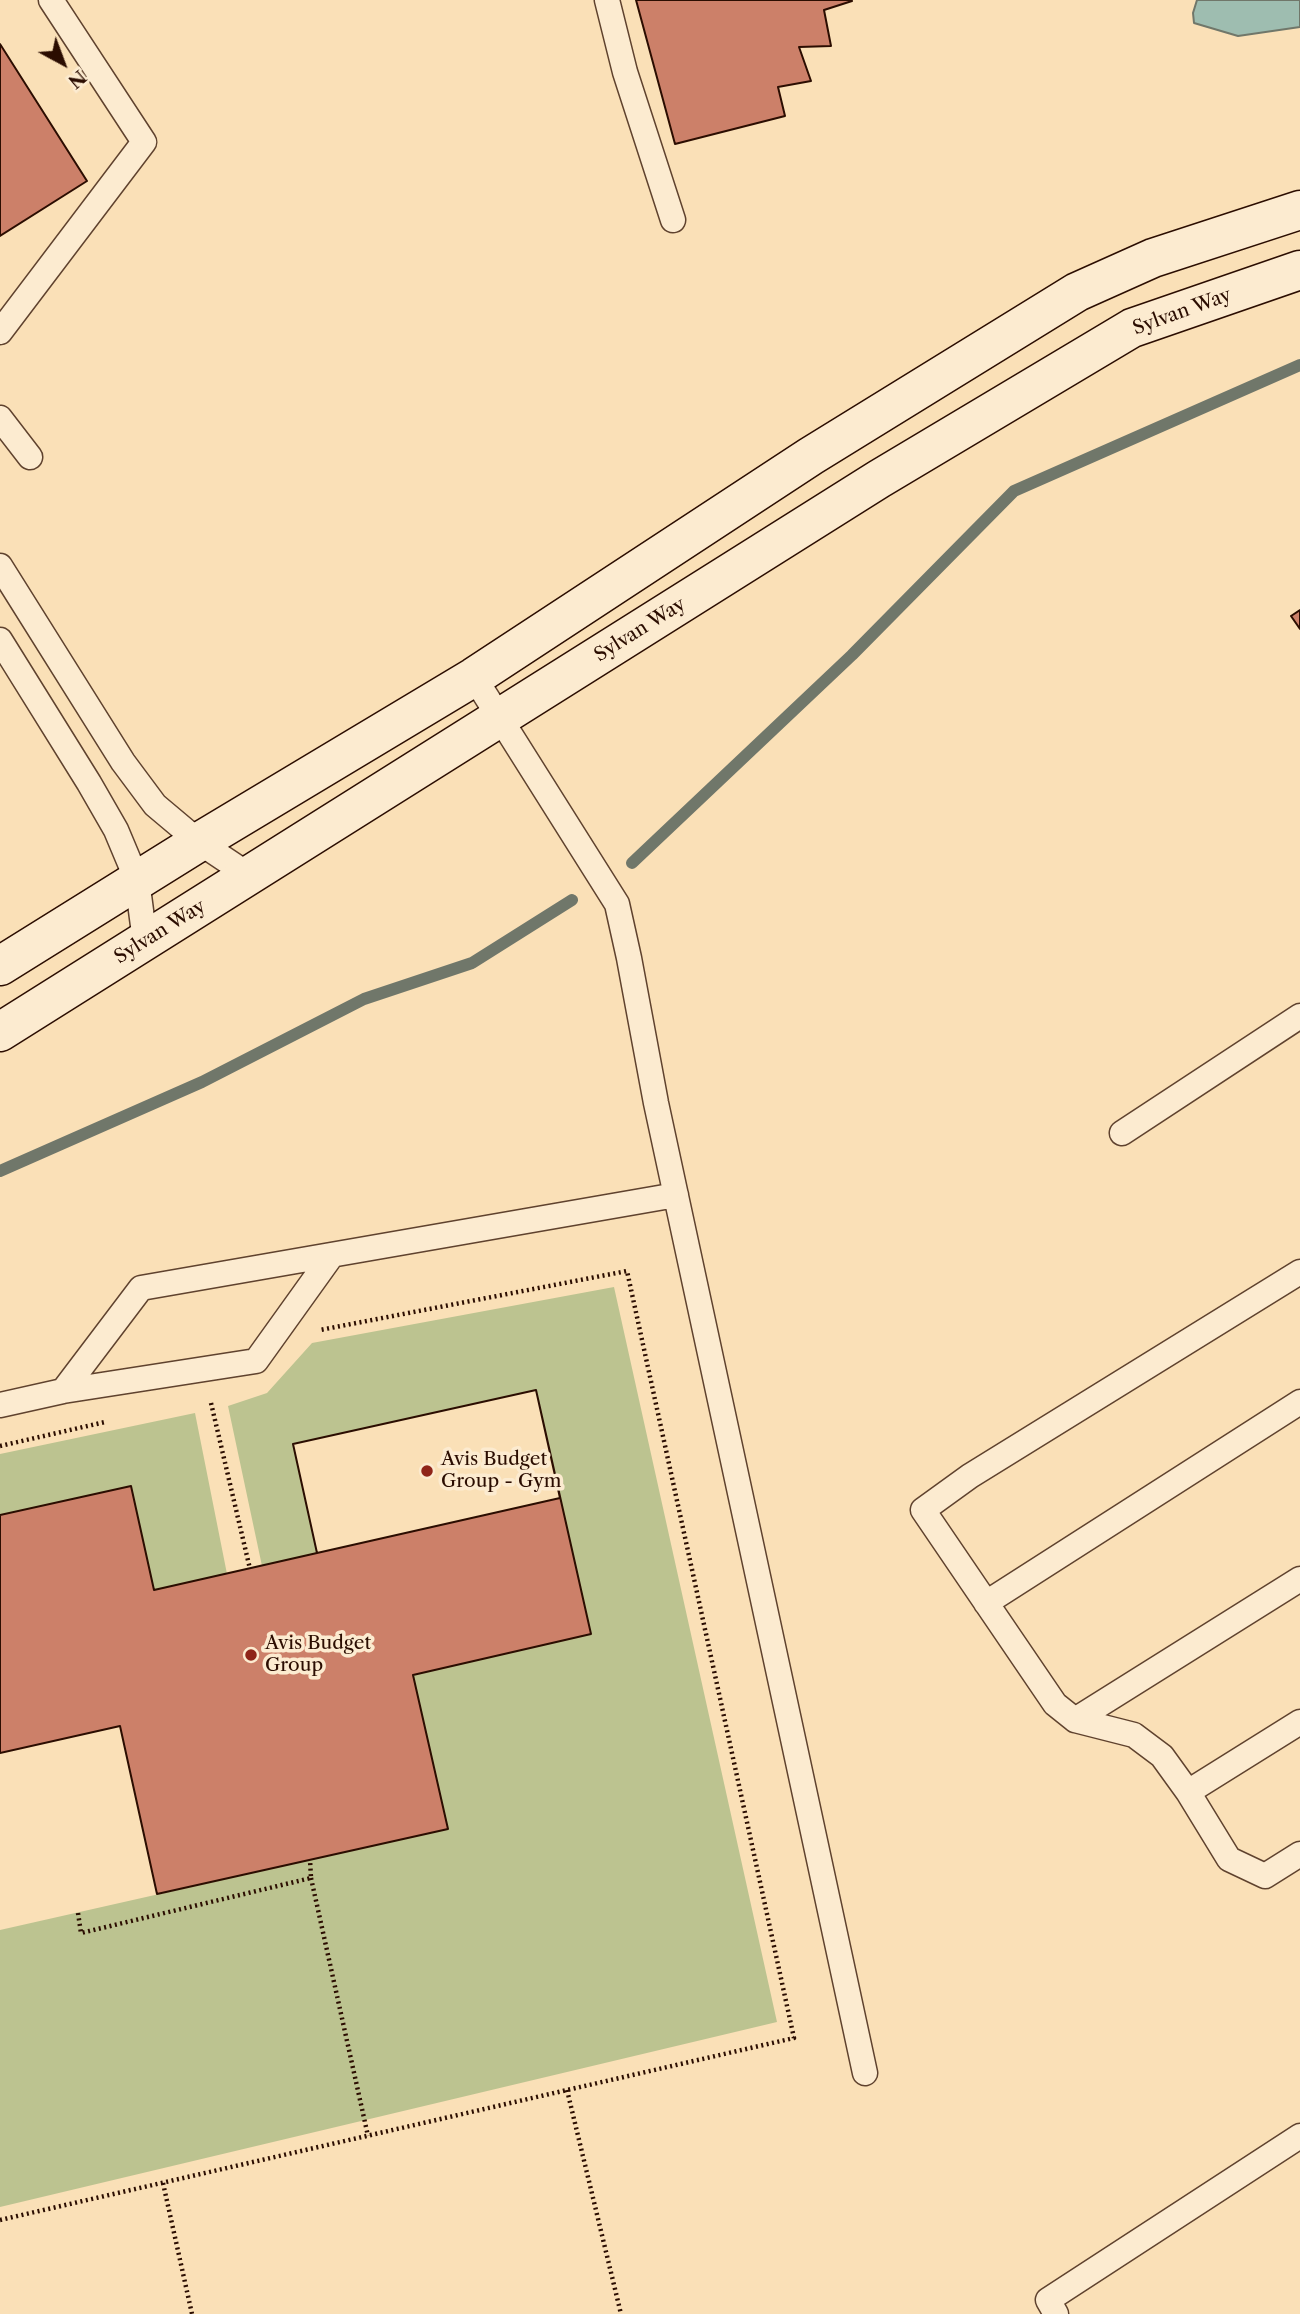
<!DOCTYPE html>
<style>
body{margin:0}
#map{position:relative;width:1300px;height:2314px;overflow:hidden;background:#fae0b7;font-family:"Libre Caslon Text",serif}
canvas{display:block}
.north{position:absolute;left:28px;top:28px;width:70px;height:70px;-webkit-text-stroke:5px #fcebd0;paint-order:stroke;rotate:139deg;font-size:19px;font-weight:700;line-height:28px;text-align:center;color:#2b0d01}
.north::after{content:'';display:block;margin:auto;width:24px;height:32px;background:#2b0d01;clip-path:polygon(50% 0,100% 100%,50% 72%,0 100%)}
</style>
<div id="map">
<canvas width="1300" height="2314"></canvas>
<div class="north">N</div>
</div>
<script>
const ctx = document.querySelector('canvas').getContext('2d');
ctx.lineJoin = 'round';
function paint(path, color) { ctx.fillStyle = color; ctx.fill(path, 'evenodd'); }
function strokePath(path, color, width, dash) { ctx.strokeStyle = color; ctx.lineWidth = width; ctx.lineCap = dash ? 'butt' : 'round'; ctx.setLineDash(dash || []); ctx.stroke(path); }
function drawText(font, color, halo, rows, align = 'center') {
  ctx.font = font + ' "Libre Caslon Text",serif'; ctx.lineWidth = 7; ctx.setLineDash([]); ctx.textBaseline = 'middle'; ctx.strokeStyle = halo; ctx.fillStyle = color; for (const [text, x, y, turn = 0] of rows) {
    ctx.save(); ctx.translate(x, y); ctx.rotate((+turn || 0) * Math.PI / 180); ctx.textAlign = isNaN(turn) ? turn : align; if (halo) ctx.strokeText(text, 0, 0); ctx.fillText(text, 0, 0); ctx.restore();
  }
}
paint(new Path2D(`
 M614,1287L777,2022L0,2207V1930L447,1829L413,1675L591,1634L536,1390L293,1444L317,1553L262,1566L228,1406L267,1393L312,1343Z
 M195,1413L227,1574L154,1590L131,1486L0,1515V1454Z`), '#bcc390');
const water = new Path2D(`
 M1197,0H1300V27L1238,36L1194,23L1193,13Z`);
paint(water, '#9ebdb0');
strokePath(water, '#70776a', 2);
strokePath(new Path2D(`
 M632,863L852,655L1014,491L1300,365
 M0,1171L202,1082L364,999L472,963L572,900`), '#70776a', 12);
const building = new Path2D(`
 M636,0H851L852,1L824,10L831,46L799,47L811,81L778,87L785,116L675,144Z
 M0,44L87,181L0,236Z
 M1300,610V629L1291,616Z
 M536,1390L591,1634L413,1675L448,1829L157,1894L120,1726L0,1753V1515L131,1486L154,1590L317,1553L293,1444Z
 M536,1390L560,1498L317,1553L293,1444Z`);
paint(building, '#cc8069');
strokePath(building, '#2b0d01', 2);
const lane = new Path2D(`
 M607,0L625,72L673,220
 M0,332L144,142L51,0
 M0,418L30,457
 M0,566L123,762L155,805L199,842L250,876
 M0,640L89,783L116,830L137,880L145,941
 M474,677L617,904L629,958L656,1103L865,2073
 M1122,1133L1300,1016
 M1300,1272L970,1476L923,1510L1055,1704L1075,1720L1134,1735L1162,1756L1188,1792L1229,1859L1265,1876L1300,1854
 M63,1391L256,1361L332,1255
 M0,1405L63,1391L141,1288L676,1195
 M986,1603L1300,1402
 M1075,1720L1300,1579
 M1188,1792L1300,1722
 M1056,2314L1048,2300L1300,2136`);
const secondary = new Path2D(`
 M0,966L199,842L474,677L811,456L1077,292L1153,258L1300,210
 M0,1032L879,479L1132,328L1300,270`);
strokePath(lane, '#5f422e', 27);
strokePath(secondary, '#2b0d01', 41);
strokePath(new Path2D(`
 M211,1403L250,1569
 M0,1446L105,1422
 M311,1878L368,2136
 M78,1913L81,1933L311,1878L310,1860
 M567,2090L621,2314
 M163,2183L192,2314
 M0,2220L794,2038L627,1271L320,1330`), '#2b0d01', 4.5, [2, 3.5]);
strokePath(lane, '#fcebd0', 24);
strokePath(secondary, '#fcebd0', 38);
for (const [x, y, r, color] of [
 [427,1471,7,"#8f2418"],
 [251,1655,7,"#8f2418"]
]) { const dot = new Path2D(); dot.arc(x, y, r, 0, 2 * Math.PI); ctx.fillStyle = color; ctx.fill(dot); strokePath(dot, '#fcebd0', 2.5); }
drawText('19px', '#2b0d01', '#fcebd0', [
 ["Sylvan Way",1182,312,-20],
 ["Sylvan Way",640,630,-32],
 ["Sylvan Way",160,932,-32]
]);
drawText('19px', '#2b0d01', '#fcebd0', [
 ["Avis Budget",441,1460],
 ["Group - Gym",441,1482],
 ["Avis Budget",265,1644],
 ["Group",265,1666]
], 'left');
</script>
